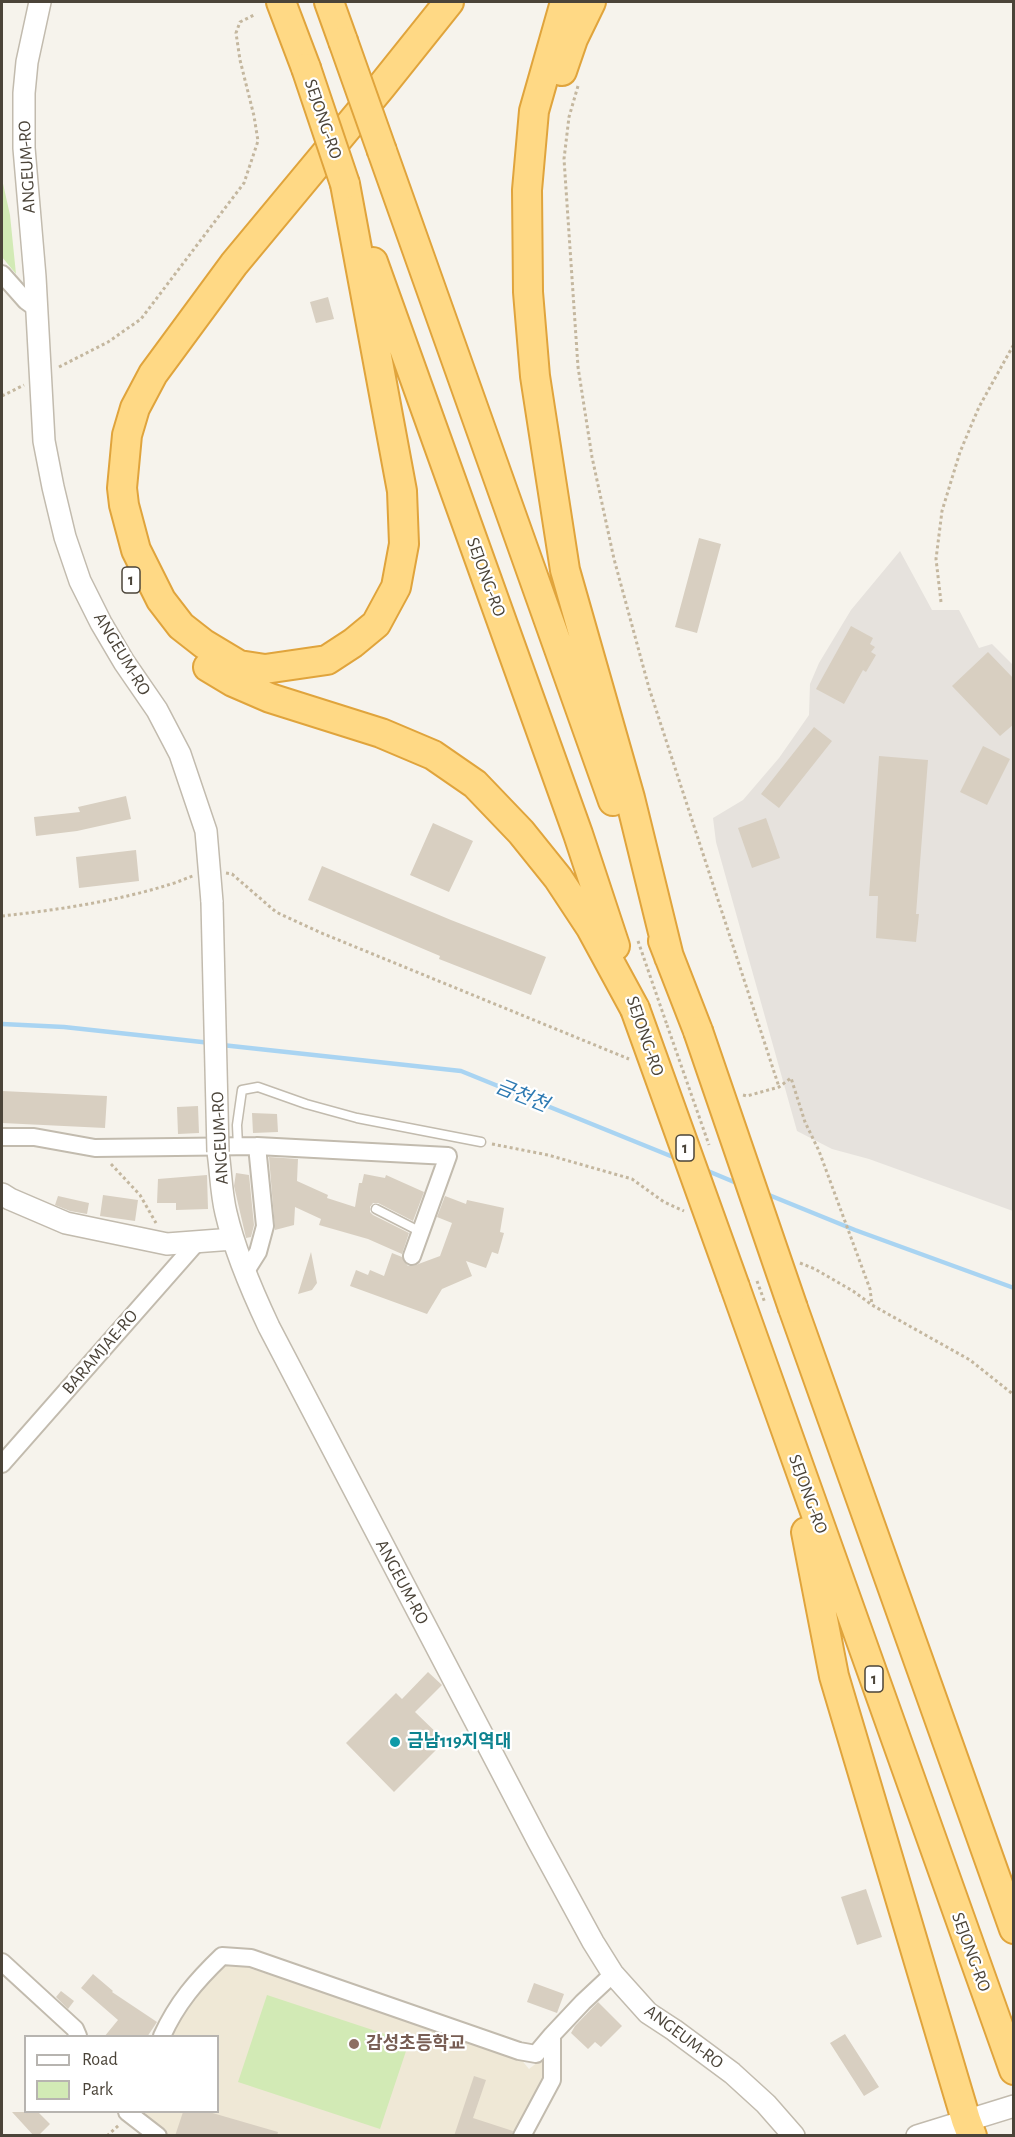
<!DOCTYPE html>
<meta charset="utf-8">
<style>
body{margin:0}
#map{position:relative;width:1015px;height:2137px;overflow:hidden;background:#f6f3ec;font-family:"Alegreya Sans",sans-serif}
canvas{display:block}
.frame{position:absolute;inset:0;border:3px solid #4b4439;pointer-events:none}
.legend{position:absolute;left:24px;top:2035px;width:195px;height:78px;box-sizing:border-box;background:#fff;border:2px solid #b7b4b0;margin:0;padding:8px 10px;list-style:none;font-size:18px;color:#4b4439}
.legend li{display:flex;align-items:center;gap:12px;height:30px}
.legend b{width:30px;border:2px solid #b7b4b0}
</style>
<div id="map">
<canvas width="1015" height="2137"></canvas>
<div class="frame"></div>
<ul class="legend">
<li><b style="height:8px;background:#fff"></b>Road</li>
<li><b style="height:16px;background:#d2eab5"></b>Park</li>
</ul>
</div>
<script>
const ctx = document.querySelector('canvas').getContext('2d');
ctx.lineJoin = 'round';
function paint(path, color) { ctx.fillStyle = color; ctx.fill(path, 'evenodd'); }
function strokePath(path, color, width, dash) { ctx.strokeStyle = color; ctx.lineWidth = width; ctx.lineCap = dash ? 'butt' : 'round'; ctx.setLineDash(dash || []); ctx.stroke(path); }
function drawText(font, color, halo, rows, align = 'center') {
  ctx.font = font + ' "Alegreya Sans","Noto Sans KR",sans-serif'; ctx.lineWidth = 4.5; ctx.setLineDash([]); ctx.textBaseline = 'middle'; ctx.strokeStyle = halo; ctx.fillStyle = color; for (const [text, x, y, turn = 0] of rows) {
    ctx.save(); ctx.translate(x, y); ctx.rotate((+turn || 0) * Math.PI / 180); ctx.textAlign = isNaN(turn) ? turn : align; if (halo) ctx.strokeText(text, 0, 0); ctx.fillText(text, 0, 0); ctx.restore();
  }
}
paint(new Path2D(`
 M900,551L932,610H959L979,648L992,644L1013,665V1211L869,1159L832,1149L797,1131L716,842L713,818L743,800L779,758L809,715L810,684L819,663L851,610Z`), '#e6e2dd');
paint(new Path2D(`
 M233,1963L515,2052L529,2069L543,2058L550,2067L517,2135L165,2136L144,2120L146,2112H218V2036H170L179,2020L201,1989L223,1966Z`), '#efe8d6');
paint(new Path2D(`
 M2,179L10,215L16,274L2,257Z
 M267,1995L409,2042L380,2129L238,2082Z`), '#d2eab5');
strokePath(new Path2D(`
 M2,1024L64,1027L211,1043
 M222,1045L461,1071L678,1159
 M703,1169L739,1184
 M764,1193L855,1230L1014,1288`), '#a9d4f2', 4.5);
paint(new Path2D(`
 M328,297L334,319L316,323L310,302Z
 M699,538L721,544L697,633L675,627Z
 M851,626L873,638L870,644L875,647L871,652L876,655L866,672L863,670L844,704L816,689Z
 M988,652L1014,679V724L1000,736L952,686Z
 M814,727L832,741L779,808L761,794Z
 M983,746L1010,759L987,805L960,792Z
 M879,756L928,760L916,914H919L916,942L876,938L878,896H869Z
 M126,796L131,819L77,831L36,836L34,817L80,812L78,807Z
 M766,818L780,858L752,868L738,828Z
 M433,823L473,841L449,892L410,875Z
 M136,850L139,881L79,888L76,857Z
 M322,866L451,920L546,957L531,995L439,959L440,956L308,900Z
 M2,1091L107,1096L105,1128L2,1123Z
 M198,1106L199,1133L178,1134L177,1107Z
 M252,1113L277,1114L278,1132L253,1133Z
 M269,1157L298,1159L297,1181L328,1195L327,1198L355,1207L359,1183H362L364,1174L385,1178L386,1175L424,1192L413,1221L378,1203H373L370,1207V1212L373,1215L409,1233L402,1254L368,1239L319,1225L321,1219L295,1207L294,1225L275,1230Z
 M236,1173L249,1175L254,1225L251,1237L246,1238L234,1186Z
 M207,1175L208,1209L176,1210V1203H157L158,1179Z
 M103,1195L138,1200L135,1221L100,1216Z
 M58,1196L89,1203L87,1214L70,1211L55,1205Z
 M445,1196L466,1204L467,1200L504,1208L500,1232L504,1233L498,1254L492,1252L486,1268L466,1261L472,1276L442,1289L427,1314L350,1286L356,1270L368,1275L370,1270L384,1276L392,1253L402,1257L408,1266H413L440,1256L452,1223L437,1217Z
 M311,1252L317,1283L312,1290L298,1294Z
 M428,1672L442,1685L415,1712L445,1741L394,1792L346,1743L396,1693L402,1699Z
 M866,1889L882,1937L857,1945L841,1897Z
 M93,1974L113,1991L112,1992L157,2022L147,2037H104L118,2020L81,1988Z
 M534,1983L564,1994L557,2013L527,2002Z
 M61,1991L74,2001L68,2009L56,1997Z
 M598,2002L622,2026L601,2047L595,2042L588,2049L571,2033L575,2026Z
 M845,2034L879,2087L864,2096L830,2043Z
 M474,2076L486,2080L473,2118L513,2131L512,2136H454Z
 M12,2112H38L50,2124L38,2136H34Z
 M183,2112H209L278,2132L277,2136H175Z`), '#d8cfc1');
const service = new Path2D(`
 M238,1146L237,1125L242,1090L258,1087L306,1104L357,1118L481,1142
 M376,1209L421,1232`);
const minor = new Path2D(`
 M2,274L26,301L37,309
 M2,1137H34L95,1148L257,1146
 M246,1271L258,1252L265,1226L257,1146L448,1156L412,1256
 M2,1464L199,1240
 M2,1962L75,2029L78,2036
 M162,2036C177,2003 196,1981 222,1956L251,1958L519,2051L536,2054L552,2035
 M127,2112L158,2136
 M522,2136L552,2080V2035L583,2002L613,1974`);
const tertiary = new Path2D(`
 M40,2L27,62L24,93V148L35,277L44,441L53,487L65,537L80,581L101,623L124,662L157,710L180,754L206,831L212,902
 M218,1152C221,1172 221,1193 226,1213C235,1252 252,1291 269,1327L538,1841L593,1942L613,1974L648,2013L674,2030L732,2073L766,2104L794,2136
 M2,1194L10,1199L66,1223L167,1244L233,1239
 M917,2136L1014,2106`);
const trunk = new Path2D(`
 M281,2L306,68
 M329,2L343,41
 M565,2L534,111L527,190L528,292L535,376L565,570L630,798L669,957
 M562,71L573,39L591,2
 M382,151L613,801
 M345,184L402,491L404,544L396,587L376,624L353,643L327,660L265,669L239,665L204,644L181,626L161,600L136,550L124,505L122,488L127,435L135,408L153,374L234,264L381,87L449,2
 M373,262L578,834L615,946
 M208,667L233,682L270,698L381,733L433,755L475,784L521,832L558,878L591,928L635,1009
 M663,941L698,1031
 M735,1287L1014,2070
 M793,1308L1014,1929
 M806,1532L834,1676L966,2120L972,2136`);
strokePath(service, '#c2bbae', 11);
strokePath(minor, '#c2bbae', 20);
strokePath(tertiary, '#c2bbae', 24);
strokePath(trunk, '#e0a43c', 32);
strokePath(new Path2D(`
 M578,86L569,117L564,159L578,367L592,457L614,559L649,688L779,1087
 M59,367L108,342L141,319L244,183L258,141L254,116L240,60L236,33L240,22L256,14
 M2,396L24,385
 M941,602L936,559L942,511L960,452L979,407L1014,344
 M226,873L232,874L276,912L319,932L629,1059
 M2,916C57,910 118,901 171,884C179,882 186,878 193,876
 M638,941L667,1025
 M743,1095L747,1096L779,1087L791,1078L805,1122L819,1151L870,1289L872,1305
 M492,1144L548,1155L632,1179L664,1202L684,1211
 M111,1164L140,1195L156,1223
 M800,1263L815,1269L853,1291L872,1305L970,1360L1014,1395
 M107,2136L119,2125`), '#c4b79f', 3, [3, 3]);
strokePath(service, '#fff', 8);
strokePath(minor, '#fff', 16);
strokePath(tertiary, '#fff', 21);
strokePath(trunk, '#ffd985', 28);
const tertiaryBridge = new Path2D(`
 M212,902L218,1152`);
const trunkBridge = new Path2D(`
 M343,41L382,151
 M306,68L345,184
 M635,1009L735,1287
 M698,1031L793,1308`);
strokePath(tertiaryBridge, '#c2bbae', 24, []);
strokePath(trunkBridge, '#e0a43c', 32, []);
strokePath(new Path2D(`
 M667,1025L709,1145
 M757,1281L765,1303`), '#c4b79f', 3, [3, 3]);
strokePath(tertiaryBridge, '#fff', 21);
strokePath(trunkBridge, '#ffd985', 28);
for (const [x, y, r, color] of [
 [395,1742,6,"#0f9aa8"],
 [354,2044,6,"#8d6e63"]
]) { const dot = new Path2D(); dot.arc(x, y, r, 0, 2 * Math.PI); ctx.fillStyle = color; ctx.fill(dot); strokePath(dot, '#fff', 2); }
for (const [x, y, w] of [
 [131,580,18],
 [685,1148,18],
 [874,1679,18]
]) { const box = new Path2D(); box.roundRect(x - w / 2, y - 13, w, 26, 4.5); ctx.fillStyle = '#fff'; ctx.fill(box); strokePath(box, '#4b4439', 1.5); }
drawText('bold 16px', '#4b4439', null, [
 ["1",131,580],
 ["1",685,1148],
 ["1",874,1679]
]);
drawText('18px', '#4b4439', '#fff', [
 ["SEJONG-RO",323,119,71],
 ["ANGEUM-RO",27,167,-93],
 ["SEJONG-RO",486,577,70],
 ["ANGEUM-RO",122,654,59],
 ["SEJONG-RO",645,1036,71],
 ["ANGEUM-RO",220,1138,-93],
 ["BARAMJAE-RO",100,1352,-49],
 ["SEJONG-RO",808,1494,70],
 ["ANGEUM-RO",402,1582,62],
 ["SEJONG-RO",971,1952,70],
 ["ANGEUM-RO",684,2037,37]
]);
drawText('bold 18px', '#0d838f', '#fff', [
 ["금남119지역대",407,1742]
], 'left');
drawText('bold 18px', '#785e54', '#fff', [
 ["감성초등학교",366,2044]
], 'left');
drawText('italic 20px', '#2e7ab2', '#fff', [
 ["금천천",522,1096,22]
]);
</script>
